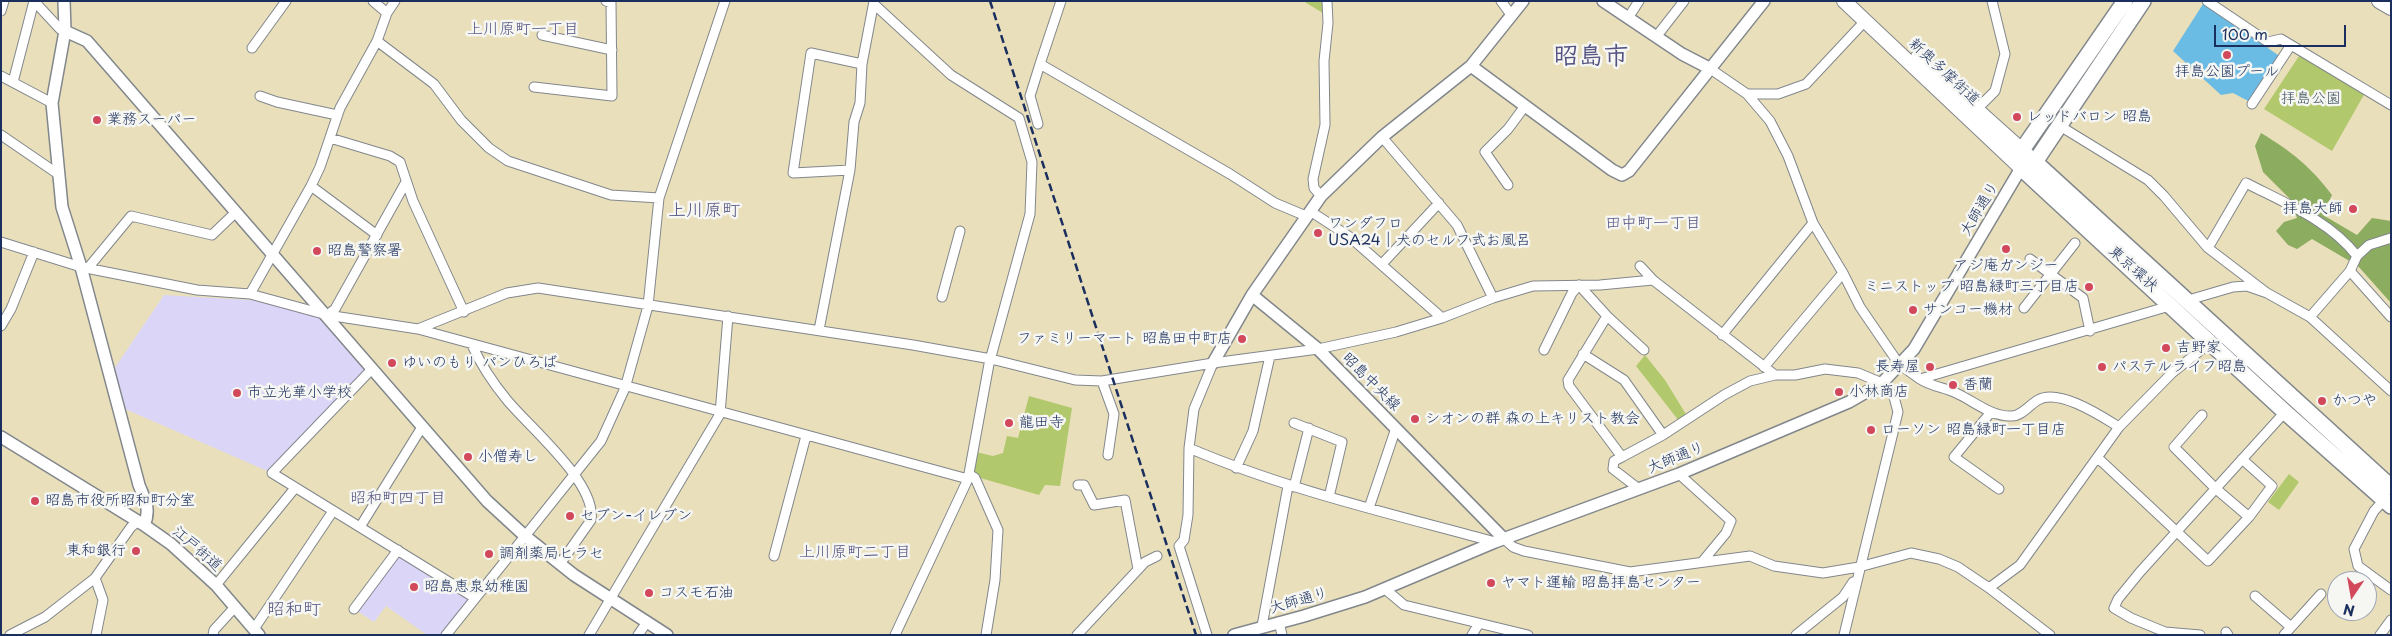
<!DOCTYPE html>
<meta charset="utf-8">
<style>
body{margin:0}
#map{position:relative;width:2392px;height:636px;overflow:hidden;background:#e9dfbb;font-family:"Playpen Sans",sans-serif}
canvas{display:block}
.frame{position:absolute;inset:0;border:2px solid #1b2f5e;pointer-events:none}
.north{position:absolute;left:2327px;top:571px;width:50px;height:50px;box-sizing:border-box;background:#f6f6f2;border:1px solid #9ea6b7;border-radius:50%;rotate:192deg;font-size:14px;font-weight:700;line-height:20px;text-align:center;color:#1b2f5e}
.north::after{content:'';display:block;margin:auto;width:18px;height:22px;background:#d1495b;clip-path:polygon(50% 0,100% 100%,50% 72%,0 100%)}
.scale{position:absolute;left:2214px;top:25px;width:132px;height:22px;box-sizing:border-box;border:2px solid #1b2f5e;border-top:0;padding-left:6px;font-size:15px;line-height:18px;white-space:nowrap;color:#1b2f5e;-webkit-text-stroke:4px #f6f6f2;paint-order:stroke}
</style>
<div id="map">
<canvas width="2392" height="636"></canvas>
<div class="frame"></div>
<div class="north">N</div>
<div class="scale">100 m</div>
</div>
<script>
const ctx = document.querySelector('canvas').getContext('2d');
ctx.lineJoin = 'round';
function paint(path, color) { ctx.fillStyle = color; ctx.fill(path, 'evenodd'); }
function strokePath(path, color, width, dash) { ctx.strokeStyle = color; ctx.lineWidth = width; ctx.lineCap = dash ? 'butt' : 'round'; ctx.setLineDash(dash || []); ctx.stroke(path); }
function drawText(font, color, halo, rows, align = 'center') {
  ctx.font = font + ' "Playpen Sans","Klee One",sans-serif'; ctx.lineWidth = 5; ctx.setLineDash([]); ctx.textBaseline = 'middle'; ctx.strokeStyle = halo; ctx.fillStyle = color; for (const [text, x, y, turn = 0] of rows) {
    ctx.save(); ctx.translate(x, y); ctx.rotate((+turn || 0) * Math.PI / 180); ctx.textAlign = isNaN(turn) ? turn : align; if (halo) ctx.strokeText(text, 0, 0); ctx.fillText(text, 0, 0); ctx.restore();
  }
}
paint(new Path2D(`
 M164,295L250,300L319,313L371,377L272,473L125,409L114,369Z
 M398,550L475,598L446,635H427L386,606L374,622L354,609Z`), '#dbd6f7');
paint(new Path2D(`
 M1303,1H1324L1323,13Z
 M2301,53L2365,93L2332,151L2264,109Z
 M1645,355L1665,380L1687,416L1679,421L1636,366Z
 M1029,396L1072,408L1060,486L1045,485L1039,495L977,477L971,470L976,452L993,456L1003,453L1007,436L1018,438Z
 M2289,474L2299,482L2279,510L2268,502Z`), '#b1c86c');
paint(new Path2D(`
 M2261,133C2291,151 2310,166 2332,195L2323,215L2357,235L2372,218L2391,221V303L2358,266L2312,239L2297,249L2288,245L2276,231L2284,222L2297,218L2291,200L2263,172L2255,146Z`), '#8cac60');
paint(new Path2D(`
 M2203,4L2284,59L2252,103L2233,93L2221,95L2173,51Z`), '#6abce5');
const minor = new Path2D(`
 M34,1L60,29L65,31
 M373,1L387,13
 M1061,1L1040,64L1230,174L1275,203L1306,216
 M1501,1L1512,16
 M2207,1L2268,42L2281,39L2391,105
 M875,5L951,75L1019,118L1032,162L1030,214L989,364L968,479L895,635
 M1,11L4,1
 M1628,18L1639,1
 M542,35L612,50
 M1656,37L1684,1
 M377,41L434,84L461,120L489,148L508,161L611,195L659,198
 M252,48L286,1
 M1709,68L1747,94L1770,121L1788,156L1813,223L1843,273L1860,307L1899,364L1920,379L2173,305
 M1,76L52,103
 M13,82L34,1
 M534,87L612,96L611,3L606,1
 M1747,94H1778L1806,84L1865,21
 M260,96L277,102L337,115
 M2252,104L2291,45
 M1977,109L1995,91L2005,54L1992,1
 M1038,124L1030,96L1040,64
 M2060,126L2148,180L2164,196L2208,248L2267,293L2310,317L2391,391
 M1,135L58,174
 M1382,137L1457,225L1493,298
 M330,138L390,156L400,162L413,201L464,312
 M850,170L793,173L811,53L862,64
 M1508,185L1485,152L1508,129L1525,106
 M311,186L377,235
 M1321,196L1314,188L1313,179L1325,125L1324,61L1328,23L1327,1
 M1310,211L1350,237L1442,318
 M1,242L81,267L197,290L250,294L327,315L418,329L968,479
 M2208,248L2246,183C2285,203 2330,221 2357,256
 M2030,259L2083,298L2090,331
 M1382,264L1439,203
 M1640,266L1653,280
 M88,268L131,216L212,235L236,212
 M2350,271L2391,317
 M1579,285L1607,316L1568,380L1569,386L1622,457L1614,461L1613,469L1639,489
 M250,294L311,186L320,167L340,108L377,41L387,13L395,1
 M942,297L960,231
 M2185,301L2233,287L2247,286L2267,293
 M2024,308L2075,243
 M327,315L335,309L406,182
 M1607,316L1644,350
 M2310,317L2350,271L2357,256L2369,245L2391,238
 M1,326L11,309L34,252
 M418,329L507,293L538,288L913,345L991,359L1075,380L1102,381L1213,363L1318,349L1396,332L1442,318L1493,298L1533,286L1600,285L1653,280L1775,375
 M819,330L850,170L854,122L860,103L862,64L874,1
 M1722,335L1813,223
 M472,345C481,365 493,383 507,400C530,428 597,483 591,520L560,564
 M1544,350L1572,293L1579,285
 M1583,354L1624,380L1663,435
 M1764,367L1843,273
 M372,369L272,473L475,598
 M1920,379C1932,387 1944,387 1956,393C1974,401 1991,417 2012,416C2022,416 2029,405 2038,400C2059,388 2101,416 2119,427
 M1102,381L1114,414L1108,455
 M1991,412L1954,457L1999,489
 M1294,423L1342,442L1329,497
 M1189,448C1287,490 1392,514 1495,542
 M1622,457L1663,435L1724,395L1750,381L1775,375H1795L1825,369L1858,373L1882,383L1894,397L1898,412L1844,635
 M2098,458L2208,561L2249,517L2215,488L2174,447L2202,415
 M2242,459L2272,486L2249,517
 M1236,468L1253,431L1270,356
 M969,474L975,478L998,530L995,580L986,635
 M1679,474L1731,521L1726,533L1702,562
 M1078,485H1084L1094,505L1125,500L1138,569
 M1294,487L1309,428
 M2384,500L2374,511L2354,549L2358,566L2391,590
 M1369,508L1396,428
 M360,527L422,427
 M1504,539L1513,547L1524,551L1630,572L1750,556L1774,566L1823,573L1859,567L1911,553L1939,559L1958,567L1989,588L2050,635
 M774,556L806,436
 M95,578L103,600L96,635
 M216,585L295,488
 M1989,588L2020,565L2119,427L2172,373L2211,342
 M1385,589L1404,605L1528,635
 M2255,596L2291,627
 M354,609L398,550
 M1279,622L1282,635
 M1262,626L1288,486
 M254,629L333,511
 M2226,632L2228,635
 M10,635L45,617L95,578L131,527L138,521
 M213,635L214,630L235,607
 M446,635L601,441L625,388L648,306L659,198L725,1
 M589,635L720,414L728,316
 M638,635L647,622
 M1077,635L1145,562L1157,556
 M1207,635L1179,546L1184,540L1188,515L1189,448L1194,409L1213,363
 M1472,635L1478,625
 M1796,635L1843,597L1853,582
 M2200,635L2165,632L2131,618L2114,608L2118,599L2140,572L2285,412
 M2284,635L2321,594
 M2380,635L2391,620`);
const tertiary = new Path2D(`
 M64,1L65,31L52,103L62,207L81,267L139,485C145,500 151,510 144,525
 M1603,1L1682,54L1709,68
 M65,31L87,41L487,501L525,536L574,575L667,635
 M1471,66L1612,170L1622,175L1629,171L1764,1
 M1252,295L1318,349L1504,539
 M1213,363L1252,295L1321,196L1382,137L1471,66L1523,1
 M1,437L144,525L171,544L216,585L259,635
 M1234,635L1304,616L1365,597L1495,542L1679,474L1849,402L1882,383L1914,349L2021,168`);
const primary = new Path2D(`
 M1844,1L2021,168
 M2379,1L2391,8
 M1918,57L2035,162`);
const trunk = new Path2D(`
 M2125,1L2022,150L2021,168L2285,412L2391,506
 M2035,162L2391,487
 M2035,162L2143,1`);
strokePath(minor, '#82878c', 11);
strokePath(tertiary, '#82878c', 14);
strokePath(primary, '#82878c', 16);
strokePath(trunk, '#82878c', 18);
strokePath(minor, '#fff', 9);
strokePath(tertiary, '#fff', 11);
strokePath(primary, '#fff', 14);
strokePath(trunk, '#fff', 15);
strokePath(new Path2D(`
 M990,1L1196,635`), '#1b2f5e', 2.5, [8, 4]);
for (const [x, y, r, color] of [
 [2227,55,5,"#d1495b"],
 [2017,117,5,"#d1495b"],
 [97,120,5,"#d1495b"],
 [2353,209,5,"#d1495b"],
 [1318,233,5,"#d1495b"],
 [2006,249,5,"#d1495b"],
 [317,251,5,"#d1495b"],
 [2089,287,5,"#d1495b"],
 [1913,310,5,"#d1495b"],
 [1242,339,5,"#d1495b"],
 [2166,348,5,"#d1495b"],
 [392,363,5,"#d1495b"],
 [1930,367,5,"#d1495b"],
 [2102,367,5,"#d1495b"],
 [1953,385,5,"#d1495b"],
 [1839,392,5,"#d1495b"],
 [237,393,5,"#d1495b"],
 [2322,401,5,"#d1495b"],
 [1415,419,5,"#d1495b"],
 [1009,423,5,"#d1495b"],
 [1871,430,5,"#d1495b"],
 [468,457,5,"#d1495b"],
 [35,501,5,"#d1495b"],
 [570,516,5,"#d1495b"],
 [136,551,5,"#d1495b"],
 [489,554,5,"#d1495b"],
 [1491,583,5,"#d1495b"],
 [414,587,5,"#d1495b"],
 [649,593,5,"#d1495b"]
]) { const dot = new Path2D(); dot.arc(x, y, r, 0, 2 * Math.PI); ctx.fillStyle = color; ctx.fill(dot); strokePath(dot, '#f6f6f2', 2); }
drawText('15px', '#1b2f5e', '#f6f6f2', [
 ["新奥多摩街道",1944,72,43],
 ["大師通り",1980,209,-59],
 ["東京環状",2133,269,42],
 ["昭島中央線",1371,382,45],
 ["大師通り",1676,458,-22],
 ["江戸街道",197,549,41],
 ["大師通り",1299,601,-16]
]);
drawText('15px', '#1b2f5e', '#f6f6f2', [
 ["拝島公園プール",2227,72,"center"],
 ["レッドバロン 昭島",2027,117],
 ["業務スーパー",107,120],
 ["拝島大師",2343,209,"right"],
 ["ワンダフロ",1328,224],
 ["USA24｜犬のセルフ式お風呂",1328,241],
 ["昭島警察署",327,251],
 ["アジ庵ガンジー",2006,266,"center"],
 ["ミニストップ 昭島緑町三丁目店",2079,287,"right"],
 ["サンコー機材",1923,310],
 ["ファミリーマート 昭島田中町店",1232,339,"right"],
 ["吉野家",2176,348],
 ["ゆいのもり パンひろば",402,363],
 ["長寿屋",1920,367,"right"],
 ["パステルライフ昭島",2112,367],
 ["香蘭",1963,385],
 ["小林商店",1849,392],
 ["市立光華小学校",247,393],
 ["かつや",2332,401],
 ["シオンの群 森の上キリスト教会",1425,419],
 ["龍田寺",1019,423],
 ["ローソン 昭島緑町一丁目店",1881,430],
 ["小僧寿し",478,457],
 ["昭島市役所昭和町分室",45,501],
 ["セブン-イレブン",580,516],
 ["東和銀行",126,551,"right"],
 ["調剤薬局ヒラセ",499,554],
 ["ヤマト運輸 昭島拝島センター",1501,583],
 ["昭島恵泉幼稚園",424,587],
 ["コスモ石油",659,593]
], 'left');
drawText('15px', '#405562', '#f6f6f2', [
 ["拝島公園",2311,99]
]);
drawText('16px', '#545382', '#f6f6f2', [
 ["上川原町一丁目",523,30],
 ["田中町一丁目",1653,224],
 ["昭和町四丁目",398,499],
 ["上川原町二丁目",855,553]
]);
drawText('18px', '#545382', '#f6f6f2', [
 ["上川原町",704,211],
 ["昭和町",294,610]
]);
drawText('bold 25px', '#545382', '#f6f6f2', [
 ["昭島市",1591,57]
]);
</script>
